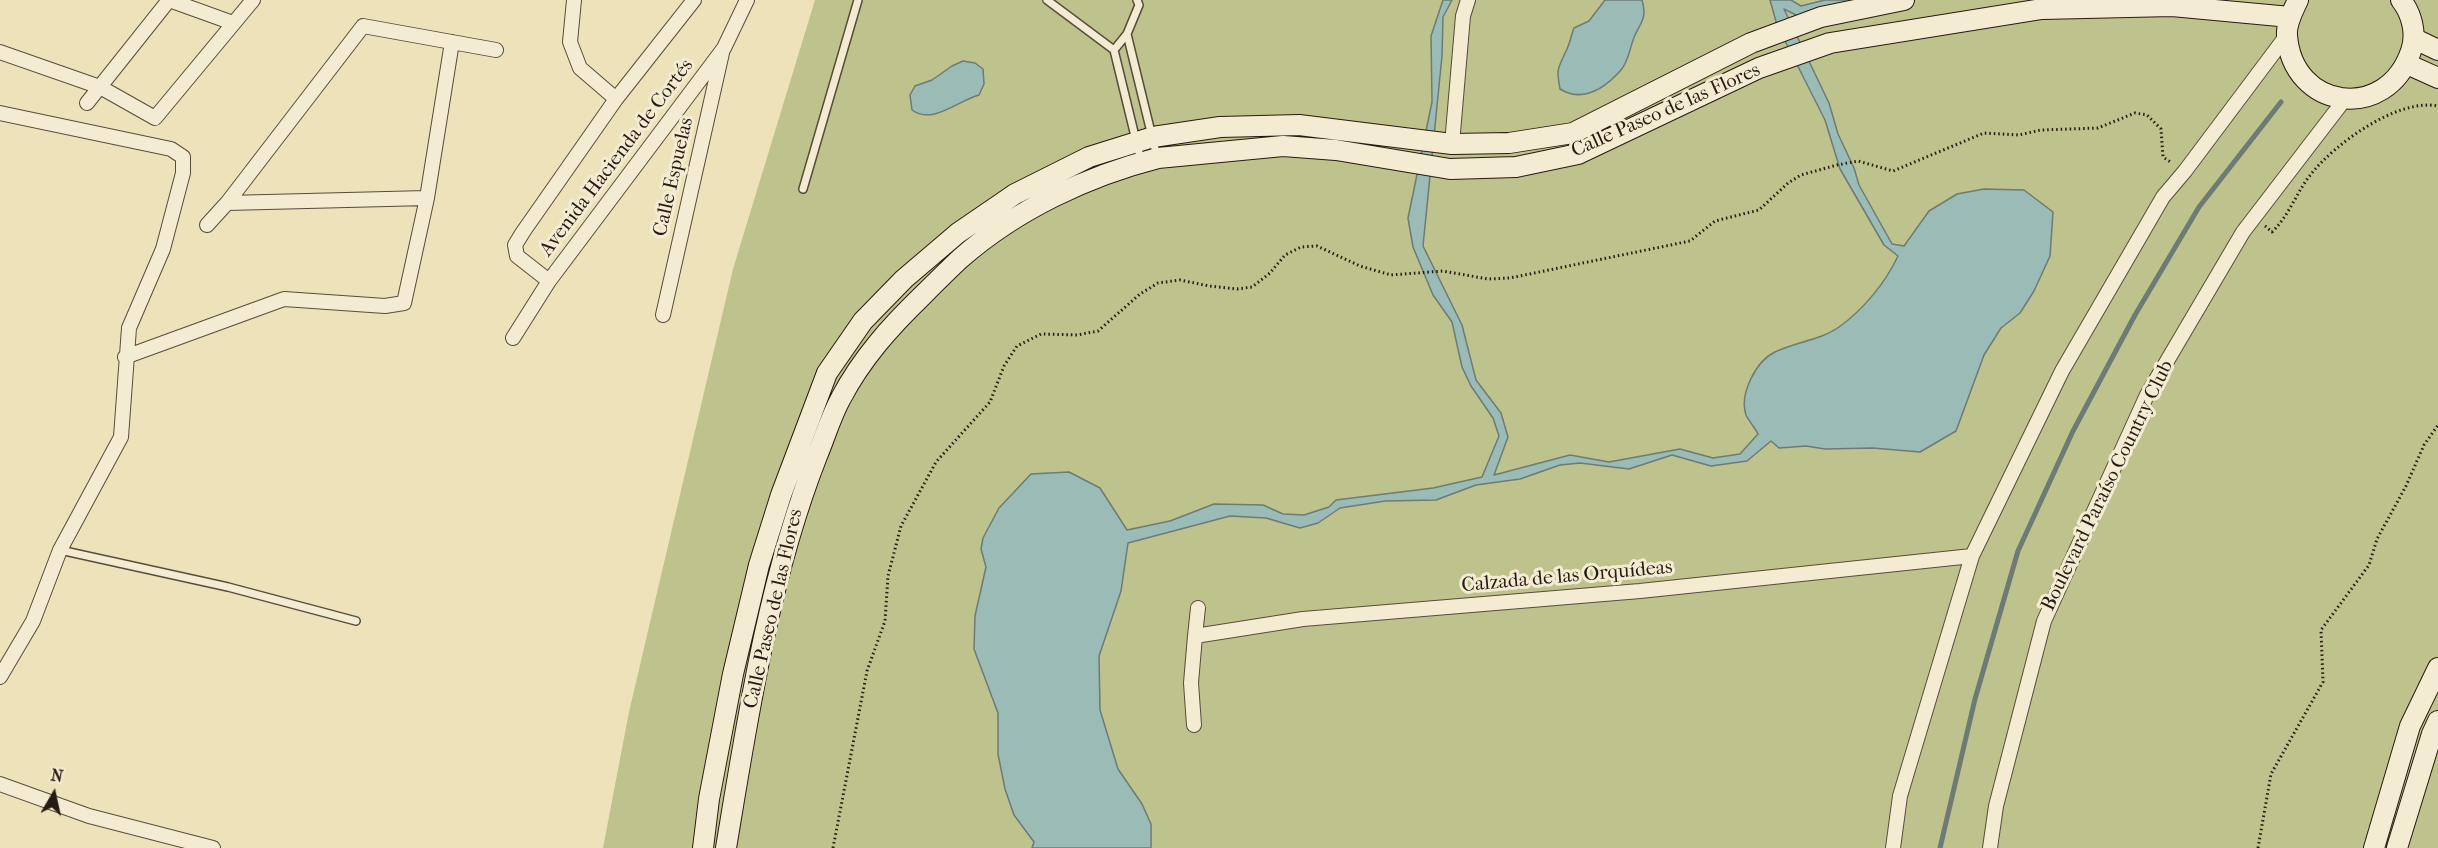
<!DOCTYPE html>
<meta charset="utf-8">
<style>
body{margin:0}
#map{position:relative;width:2438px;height:848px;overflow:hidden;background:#ede2ba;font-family:"IM FELL French Canon",serif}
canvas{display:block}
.north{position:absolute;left:24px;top:764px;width:60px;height:60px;-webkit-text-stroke:4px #f3ecd2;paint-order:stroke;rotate:9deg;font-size:16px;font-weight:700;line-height:24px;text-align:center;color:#271a11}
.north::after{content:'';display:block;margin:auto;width:21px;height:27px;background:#271a11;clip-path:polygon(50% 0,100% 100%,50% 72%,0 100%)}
</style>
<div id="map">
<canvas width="2438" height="848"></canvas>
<div class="north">N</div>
</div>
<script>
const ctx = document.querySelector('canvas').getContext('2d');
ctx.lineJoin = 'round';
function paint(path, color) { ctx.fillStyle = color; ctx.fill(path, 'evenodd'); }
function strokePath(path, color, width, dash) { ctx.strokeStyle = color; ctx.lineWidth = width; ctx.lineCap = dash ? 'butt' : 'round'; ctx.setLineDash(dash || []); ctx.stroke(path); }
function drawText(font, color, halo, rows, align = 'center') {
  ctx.font = font + ' "IM FELL French Canon",serif'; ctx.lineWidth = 6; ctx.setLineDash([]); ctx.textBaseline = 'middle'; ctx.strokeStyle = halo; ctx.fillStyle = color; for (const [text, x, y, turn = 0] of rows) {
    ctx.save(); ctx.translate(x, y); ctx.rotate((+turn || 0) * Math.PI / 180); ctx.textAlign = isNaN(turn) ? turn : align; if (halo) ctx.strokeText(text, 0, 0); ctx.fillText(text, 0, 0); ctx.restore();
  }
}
paint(new Path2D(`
 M815,0H2438V848H603L629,712L733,269Z`), '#bec28c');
const water = new Path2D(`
 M1443,0H1452L1443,17L1442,56L1423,246L1462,325L1476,380L1501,413L1508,437L1494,475L1570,455L1609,462L1680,449L1713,458L1740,454L1758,434C1755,428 1749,421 1746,415C1739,394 1756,361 1775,352C1795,342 1821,340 1839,327C1863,310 1886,282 1898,256L1884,245L1840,169L1825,120L1777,25L1770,0H1791L1801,6L1825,0H1869L1798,16L1784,9L1829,103L1838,134L1854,168L1859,185L1892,244L1904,246L1929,211L1957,194L1984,189L2024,190L2053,212L2050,256L2034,291L2020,313L2001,328L1984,355L1956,431L1920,452L1873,448L1825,449L1806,446L1779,448L1771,441L1747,461L1711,466L1672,455L1629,469L1580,463L1560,465L1520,479L1476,485L1436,500L1385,501L1340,508L1318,523L1300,528L1266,518L1230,516L1128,543L1121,591L1099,656L1100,710L1118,769L1142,804L1151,824V848H1032L1034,842L1014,815L1005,789L998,754V713L974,649L975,616L986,567L981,549L983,538L999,508L1031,474L1069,472L1100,488L1127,530L1170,521L1214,504L1263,505L1283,514L1304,515L1329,507L1336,500L1433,488L1482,477L1499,436L1493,418L1471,386L1462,367L1452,322L1433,295L1413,247L1408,218L1432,102L1431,36Z
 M1605,0H1642C1647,17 1642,21 1635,35C1630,46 1629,61 1621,70C1605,88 1583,103 1560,89C1556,68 1558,69 1566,51C1570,44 1571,35 1574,28L1589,21Z
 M963,61L975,63L983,69L984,84L979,95C957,101 933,125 912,110L910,95L915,86L932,80L952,66Z`);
paint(water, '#9bbcb6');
strokePath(water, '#6d7b74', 1.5);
strokePath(new Path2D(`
 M1940,848L1975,699L2018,551L2073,431L2135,315L2199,207L2281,102`), '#6d7b74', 5);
const lane = new Path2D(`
 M1047,0L1114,50
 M1127,34L1157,157
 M1114,50L1141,161
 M1114,50L1127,34L1139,5L1137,0
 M803,189L858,0
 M60,550L228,587L356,621`);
const street = new Path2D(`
 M169,0L233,23
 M574,0L570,42L580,68L616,99
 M0,52L100,87L155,118L253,0
 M87,103L169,0
 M0,113L171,149L183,157V173L163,249L129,328L121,437L60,550L33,621L0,677
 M1452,144L1463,16L1468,0
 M227,203L427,198
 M207,225L227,203L363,26L496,50
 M549,281L517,256L515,245L523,232L616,99L694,0
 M663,315L722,53
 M513,338L549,281L724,48L747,0
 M125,357L284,299L385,306L404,303L427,198L452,42
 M1198,608L1195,636L1303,619L1640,591L1972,556
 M1194,725L1191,683L1195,636
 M0,784L89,816L213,848
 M1893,848L1900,796L1972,556L2062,371L2163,197L2185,171L2287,35
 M1990,848L1996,806L2044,621L2147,395L2243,232L2345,99`);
const secondary = new Path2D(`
 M2298,0C2293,11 2286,23 2287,35C2292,110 2387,123 2411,51C2417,34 2412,14 2401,0
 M2415,39L2438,50
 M2407,64L2438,78
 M703,848L709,799L733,674L759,565L781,495L827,373L863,321L904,279L958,233L1015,194L1089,157L1153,137L1220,127L1299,125L1452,144L1509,143L1573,133L1751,43L1821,17L1904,0
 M726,848C748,716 768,581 817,456C825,437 831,416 841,398C862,358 891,326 922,296C935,283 948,270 961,258C1016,210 1087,176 1158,158L1283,146L1336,150L1450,169L1516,167L1578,154L1759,68L1830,43L2042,9L2172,6L2290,17
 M2374,848L2410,726L2438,668
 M2397,848L2432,734L2438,721`);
strokePath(lane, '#584c3b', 10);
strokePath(street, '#584c3b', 16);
strokePath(secondary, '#271a11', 22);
strokePath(new Path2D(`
 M2265,226L2272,232C2289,216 2296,193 2311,174C2335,144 2397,98 2438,106
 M833,848L867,671L885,621L888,576L901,526L936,462L990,402L1004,366L1017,346L1041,334L1077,335L1098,331L1140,294L1158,283L1180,280L1209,286L1237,289L1252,287L1270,273L1285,255L1301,247L1317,246L1360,266L1391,275L1443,271L1488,279L1510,278L1690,241L1715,221L1759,210L1788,183L1801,175L1837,165L1858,161L1893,171L1984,133L2019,135L2041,130L2098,128L2135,113L2147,115L2161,129L2163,157L2172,163
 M2258,848L2271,774L2323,682L2321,630L2369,565L2377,539L2406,486L2424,445L2438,425`), '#271a11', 3, [1.5, 3]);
strokePath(lane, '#f3ecd2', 7);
strokePath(street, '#f3ecd2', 14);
strokePath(secondary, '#f3ecd2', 20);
drawText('20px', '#271a11', '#f3ecd2', [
 ["Calle Paseo de las Flores",1666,111,-24],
 ["Avenida Hacienda de Cortés",617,158,-53],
 ["Calle Espuelas",674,177,-77],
 ["Boulevard Paraíso Country Club",2108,486,-64],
 ["Calzada de las Orquídeas",1567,577,-5],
 ["Calle Paseo de las Flores",774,609,-77]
]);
</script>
